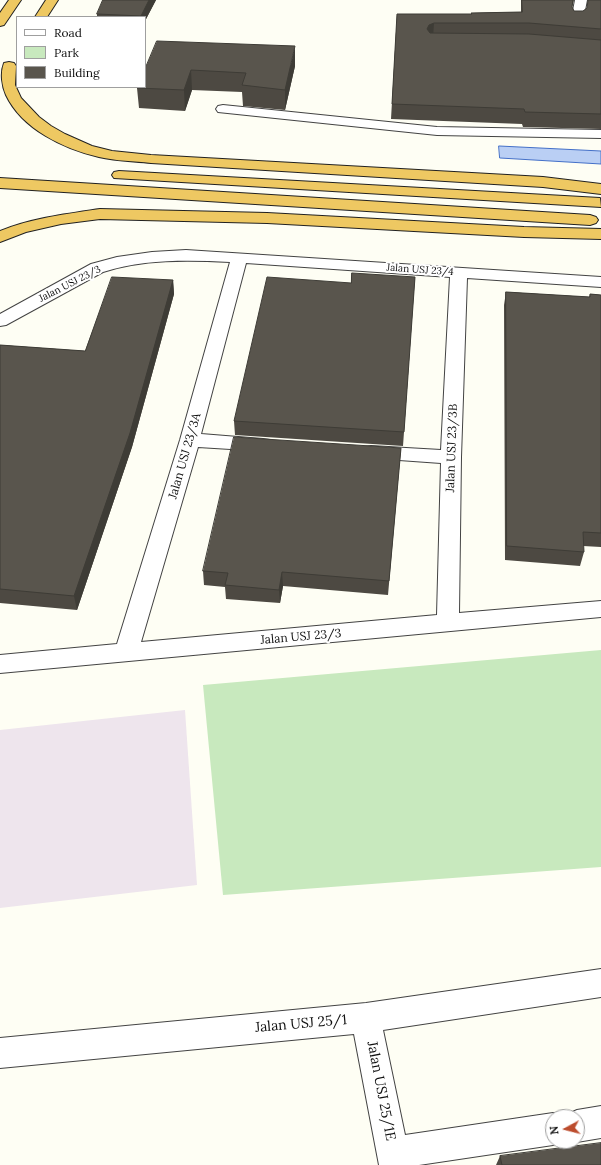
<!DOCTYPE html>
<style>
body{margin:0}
#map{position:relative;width:601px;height:1165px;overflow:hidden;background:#fefef4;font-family:Lora,serif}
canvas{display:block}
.legend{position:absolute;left:16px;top:16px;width:130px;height:72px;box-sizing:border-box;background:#fff;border:1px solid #9f9f9f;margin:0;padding:5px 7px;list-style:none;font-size:12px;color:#101010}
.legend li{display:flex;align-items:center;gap:8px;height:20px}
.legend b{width:20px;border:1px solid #9f9f9f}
.north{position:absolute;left:545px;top:1109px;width:40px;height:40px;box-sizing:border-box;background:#fff;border:1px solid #9f9f9f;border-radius:50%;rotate:263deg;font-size:11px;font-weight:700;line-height:16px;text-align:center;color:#101010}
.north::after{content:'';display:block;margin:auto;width:14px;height:18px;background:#bc4c2d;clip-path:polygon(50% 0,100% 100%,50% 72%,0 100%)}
</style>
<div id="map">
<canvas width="601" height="1165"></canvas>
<ul class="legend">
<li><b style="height:5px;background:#fff"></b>Road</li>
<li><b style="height:11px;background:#c8e9be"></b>Park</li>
<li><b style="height:11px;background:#59554d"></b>Building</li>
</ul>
<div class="north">N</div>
</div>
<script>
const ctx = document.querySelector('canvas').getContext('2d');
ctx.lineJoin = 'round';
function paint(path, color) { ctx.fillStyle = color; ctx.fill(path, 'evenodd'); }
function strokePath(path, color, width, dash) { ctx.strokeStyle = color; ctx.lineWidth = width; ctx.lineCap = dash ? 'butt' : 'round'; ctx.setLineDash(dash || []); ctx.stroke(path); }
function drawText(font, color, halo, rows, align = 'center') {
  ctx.font = font + ' Lora,serif'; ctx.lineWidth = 4; ctx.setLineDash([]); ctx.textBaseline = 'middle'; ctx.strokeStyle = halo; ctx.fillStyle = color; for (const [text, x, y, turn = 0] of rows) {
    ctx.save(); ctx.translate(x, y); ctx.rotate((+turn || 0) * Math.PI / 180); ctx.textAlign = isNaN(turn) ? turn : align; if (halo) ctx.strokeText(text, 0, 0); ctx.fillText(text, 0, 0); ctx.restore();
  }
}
paint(new Path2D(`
 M185,710L197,885L0,908V730Z`), '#eee5ed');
paint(new Path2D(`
 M601,650V867L223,895L203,685Z`), '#c8e9be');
const water = new Path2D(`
 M499,146L601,151V164L500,158Z`);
paint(water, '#bacff4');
strokePath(water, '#4470c8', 1);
const minor = new Path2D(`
 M575,0H587L583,21L581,24H573L571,21Z
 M223,105L437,127L601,130V138L437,135L218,112L216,109L218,106Z
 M186,250L601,277V287L467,278L461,457L459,613L601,601V617L0,673V655L117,644L180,440L230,262C187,260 144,259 103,272L6,325L0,326V314L91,264L117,257L152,252ZM246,263L450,277L441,450L371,446L364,447L361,452L364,457L371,458L441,463L437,615L141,642L198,447L263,451L270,450L273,445L270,440L263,439L201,434Z
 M601,969V997L383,1030L405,1135L553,1113L562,1117H553V1141H562L553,1145L419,1165H379L354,1034L0,1068V1038L366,1003Z
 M601,1106V1138L577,1142L575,1141H577V1117H565L566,1115L577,1110Z`);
const highway = new Path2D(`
 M9,0H21L4,25L0,26V13Z
 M46,0H58L47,17H35Z
 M9,62L14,63L16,66L15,85L21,98L39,117L51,126L65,134L92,146L112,151L151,155L543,177L601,184V194L543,187L151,163C134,161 116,161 99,157C64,149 22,129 6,95C2,86 0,73 4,63Z
 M119,171L600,198L601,207L114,178L112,175L114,172Z
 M0,178L590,215L596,217L598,220L596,223L590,225L0,188Z
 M100,209L267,213L524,227L601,229V239L524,237L267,223L100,219L61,224L26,232L0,242V231C32,218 66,214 100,209Z`);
strokePath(minor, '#434343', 2);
strokePath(highway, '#212121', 2);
paint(minor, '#fff');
paint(highway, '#eec862');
paint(new Path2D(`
 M103,0H156L145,21V17H97V14Z
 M521,0H574L572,7L574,11H583L601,0V129L523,127L522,124L391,119L397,14H471V13L521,12Z
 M295,66L285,110L243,106L242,92L192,90L185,111L139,108L137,88L145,69Z
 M415,277L403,446L235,435L234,421L351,283Z
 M173,280L174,294L132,447L77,610L0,603V345L85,351Z
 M506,292L589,297L590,294L601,295V547L583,546L584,552L580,566L505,560L504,305Z
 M401,448L388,595L283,586L280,603L226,599L225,587L204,585L203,571Z
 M500,1156L601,1165H496Z`), '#4d4942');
paint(new Path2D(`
 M149,0H156L145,21V17H141V16Z
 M434,23L433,38L427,29L429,25Z
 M295,46V66L285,110V90Z
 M191,70L192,90L185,111L184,90Z
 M173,280L174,294L132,447L77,610L74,596Z
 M282,572L283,586L280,603L279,590Z`), '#3e3c36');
const building = new Path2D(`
 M103,0H149L141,16L97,14Z
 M522,0H573L572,7L574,11H583L587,8L588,0H601V29L529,23H434L429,25L427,29L430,33L529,34L601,40V114L525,112L524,109L392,104L397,14H472L471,13L522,12Z
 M157,41L295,46L285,90L242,85L246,73L191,70L184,90L137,88V87H145V69Z
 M352,273L415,277L404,432L234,421L267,277L351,283Z
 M112,277L173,280L130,433L74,596L0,589V345L85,351Z
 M506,292L590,297V294L601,295V533L583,532L584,552L507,546Z
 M234,437L401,448L389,581L282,572L279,590L225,585L228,573L203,571Z
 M601,1143V1165H502L500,1156Z`);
paint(building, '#59554d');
strokePath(building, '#3e3c36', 1);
drawText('10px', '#101010', '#fff', [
 ["Jalan USJ 23/4",420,270,4],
 ["Jalan USJ 23/3",70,284,-27]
]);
drawText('12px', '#101010', '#fff', [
 ["Jalan USJ 23/3B",452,448,-88],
 ["Jalan USJ 23/3A",185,456,-74],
 ["Jalan USJ 23/3",301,637,-5]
]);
drawText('14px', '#101010', '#fff', [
 ["Jalan USJ 25/1",301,1024,-5],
 ["Jalan USJ 25/1E",381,1091,79]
]);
</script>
